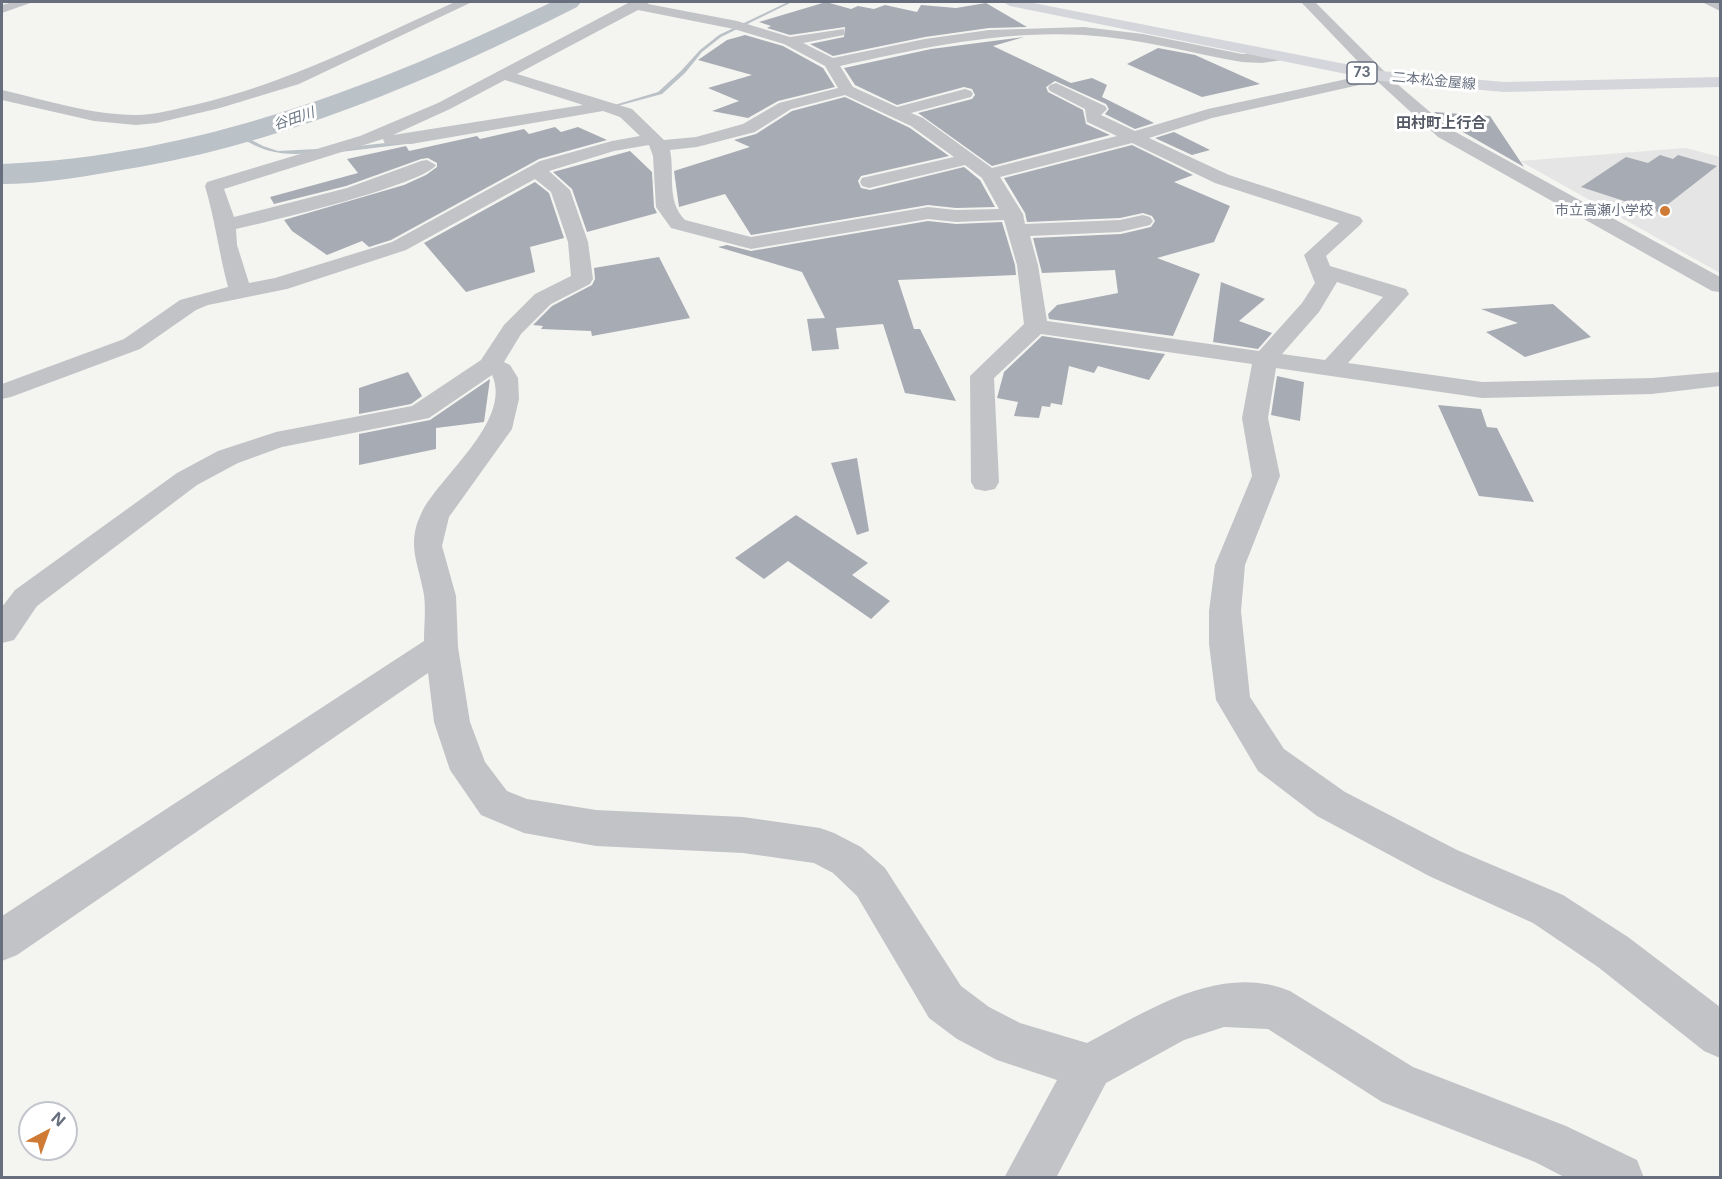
<!DOCTYPE html>
<meta charset="utf-8">
<style>
body{margin:0}
#map{position:relative;width:1722px;height:1179px;overflow:hidden;background:#f4f4f1;font-family:Inter,sans-serif}
canvas{display:block}
.frame{position:absolute;inset:0;border:3px solid #676f7f;pointer-events:none}
.north{position:absolute;left:18px;top:1101px;width:60px;height:60px;box-sizing:border-box;background:#fff;border:2px solid #c2c5cc;border-radius:50%;rotate:41deg;font-size:16px;font-weight:700;line-height:24px;text-align:center;color:#676f7f}
.north::after{content:'';display:block;margin:auto;width:21px;height:27px;background:#cf7b36;clip-path:polygon(50% 0,100% 100%,50% 72%,0 100%)}
</style>
<div id="map">
<canvas width="1722" height="1179"></canvas>
<div class="frame"></div>
<div class="north">N</div>
</div>
<script>
const ctx = document.querySelector('canvas').getContext('2d');
ctx.lineJoin = 'round';
function paint(path, color) { ctx.fillStyle = color; ctx.fill(path, 'evenodd'); }
function strokePath(path, color, width, dash) { ctx.strokeStyle = color; ctx.lineWidth = width; ctx.lineCap = dash ? 'butt' : 'round'; ctx.setLineDash(dash || []); ctx.stroke(path); }
function drawText(font, color, halo, rows, align = 'center') {
  ctx.font = font + ' Inter,"Noto Sans JP",sans-serif'; ctx.lineWidth = 6; ctx.setLineDash([]); ctx.textBaseline = 'middle'; ctx.strokeStyle = halo; ctx.fillStyle = color; for (const [text, x, y, turn = 0] of rows) {
    ctx.save(); ctx.translate(x, y); ctx.rotate((+turn || 0) * Math.PI / 180); ctx.textAlign = isNaN(turn) ? turn : align; if (halo) ctx.strokeText(text, 0, 0); ctx.fillText(text, 0, 0); ctx.restore();
  }
}
paint(new Path2D(`
 M1686,148L1720,157V273L1520,161Z`), '#e4e5e4');
paint(new Path2D(`
 M788,2H792L721,37L702,52L685,73L662,94L610,108L608,107L658,92L681,71L700,50L719,35Z
 M242,135L263,146L278,151L318,149L321,151L318,153C286,155 267,155 240,137V136Z
 M413,140L415,141V143L340,152L337,150L340,148Z`), '#bac1c7');
paint(new Path2D(`
 M552,2H581L577,7C428,82 276,147 110,172C75,178 38,184 2,184V164C197,156 377,86 552,2Z`), '#bac1c7');
paint(new Path2D(`
 M826,2L851,9L858,6L874,9L885,5L917,12L921,5L956,8L986,3L1027,27L989,28L925,37L833,56L810,44L844,37L845,27L790,35L767,28L771,26L759,22Z
 M745,35L783,46L823,68L835,87L778,101L748,118L712,111L739,101L708,88L752,75L698,60L727,40Z
 M1024,37L993,46L1071,83L1092,78L1107,85L1102,97L1154,123L1135,129L1105,114L1109,109L1106,104L1055,81L1046,87L1048,92L1083,110L1086,124L1110,135L992,166L918,113L972,99L975,95L972,89L964,87L897,105L855,85L844,68L931,49Z
 M1158,48L1195,55L1260,84L1202,97L1127,64Z
 M845,97L910,128L949,156L861,176L858,181L861,188L870,190L964,167L980,180L995,207L956,208L928,205L751,235L725,194L679,207L674,171L750,147L734,140L756,134L792,111Z
 M1434,112L1490,116L1524,167L1442,120Z
 M555,127L561,132L578,127L607,140L539,159L391,240L369,247L362,241L327,255L292,231L284,220L404,185L426,175L437,167V163L428,158L421,159L346,186L274,204L270,197L358,173L347,159L406,146L409,151L477,136L480,139L524,129L529,134Z
 M1174,132L1210,150L1192,155L1155,138Z
 M1132,145L1193,175L1174,182L1230,206L1214,242L1157,258L1200,274L1173,336L1049,319L1048,314L1057,305L1118,293L1115,270L1042,273L1033,238L1121,234L1151,227L1155,221L1152,216L1143,213L1120,218L1027,222L1025,213L1004,178Z
 M630,151L652,172L654,207L657,213L587,232L572,189L553,172Z
 M1660,155L1673,159L1678,155L1717,166L1658,212L1581,187L1626,157L1648,163Z
 M535,182L549,193L564,238L530,247L535,272L466,292L424,243Z
 M928,221L956,224L1002,222L1015,265L1016,275L898,280L914,329H920L956,401L905,393L883,324L836,328L839,349L812,351L807,319L825,318L802,272L718,247L727,245L751,251Z
 M659,257L690,318L592,336L591,331L541,329L543,326L533,325L552,306L592,285L595,279L594,268Z
 M1221,282L1265,299L1239,321L1272,333L1258,349L1213,342Z
 M1553,304L1591,337L1525,357L1486,332L1518,323L1481,309Z
 M1042,336L1165,354L1149,380L1098,366L1094,373L1069,366L1062,405L1051,403L1050,407L1042,406L1039,418L1014,416L1018,402L997,398L1004,372Z
 M408,372L422,396L411,404L359,414V388Z
 M1277,376L1304,382L1300,421L1271,415Z
 M490,379L484,422L436,428V449L359,465V434L430,420Z
 M1438,405L1481,409L1487,427L1497,428L1534,502L1479,496Z
 M857,458L869,531L857,535L831,463Z
 M796,515L868,563L852,575L890,601L871,619L788,561L764,579L735,558Z`), '#a7abb3');
paint(new Path2D(`
 M13,2H33L2,13V5Z
 M455,2H472L299,84L220,108L157,123L136,125L94,121L2,100V90C46,100 91,115 136,115C155,115 175,109 194,105C286,84 370,40 455,2Z
 M630,2H649L648,4L737,21L790,37L844,29V35L803,43L833,58L925,39L989,30L1084,27L1143,34L1242,54L1277,53L1284,57L1282,60L1262,63L1242,62C1190,53 1138,38 1084,35C1002,30 920,48 840,66L853,87L897,107L965,89L971,91L973,94L971,97L911,113L923,118L992,168L1117,136L1087,122L1085,109L1050,91L1048,88L1050,85L1056,83L1105,106L1107,109L1101,115L1135,131L1208,109L1370,74L1301,2H1315L1396,83L1450,129L1720,277V292L1712,291L1438,137L1377,81L1212,118L1149,138L1229,175L1360,217L1363,221L1360,225L1326,256L1330,266L1406,289L1409,294L1348,363L1482,382L1652,378L1720,372V386L1652,394L1482,398L1276,368L1268,418L1280,476L1245,565L1241,611L1250,697L1284,749L1345,792L1457,850L1563,895L1628,937L1720,1007V1058L1704,1051L1598,967L1533,923L1429,876L1317,816L1258,771L1216,700L1209,644V611L1215,565L1252,476L1242,418L1252,364L1041,334L994,378L999,482L995,489L985,491L975,489L971,482L970,376L1024,324L1017,265L1004,220L956,222L928,219L751,249L671,228L656,207L653,156L649,145L614,151L549,171L570,190L588,242L593,279L590,284L551,304L521,334L504,362L510,365L518,378L519,399L512,429L449,517L442,546L456,596L458,647L470,722L485,762L507,791L527,799L596,810L743,817L820,828L834,833L861,847L885,868L961,986L989,1007L1020,1023L1087,1043C1147,1011 1220,962 1290,991L1413,1067L1566,1126L1637,1160L1644,1178H1566L1535,1162L1382,1102L1268,1029L1224,1027L1184,1040L1106,1083L1056,1178H1004L1057,1080L997,1060L957,1039L929,1018L857,896L833,873L814,863L743,853L596,846L524,833L481,815L450,770L434,722L428,673L17,955L2,961V916L424,641C424,626 426,610 424,595C419,564 406,545 421,514C438,477 513,421 492,375L429,418L282,447L238,463L197,485L37,606L14,640L2,643V607L15,590L177,473L218,451L276,432L412,406L481,360L504,325L535,294L571,276L568,242L551,192L535,179L406,250L287,289L208,305L196,310L140,349L11,397L2,399V384L124,339L180,300L228,287C219,253 215,220 205,186L207,182L360,136L438,103ZM638,10L734,29L784,44L825,66L838,88L779,103L743,124L696,137L664,140L632,109L517,74ZM505,80L583,105L393,135L450,109ZM845,95L911,126L954,157L862,178L860,182L862,186L869,188L965,165L982,178L999,209L956,210L928,207L751,237L685,220C666,201 675,174 670,150L697,147L755,132L791,109ZM603,111L620,117L640,136L612,141L540,161L392,242L275,278L249,283L237,245L236,229C268,222 422,185 436,165L427,160L421,161L347,188L234,217L224,189L383,139L385,144H411ZM1132,143L1215,183L1339,223L1304,255L1315,283L1302,303L1259,351L1047,321L1038,265L1030,236L1120,232L1150,225L1153,221L1150,217L1143,215L1120,220L1025,224L1023,214L1000,177ZM1337,282L1383,297L1325,360L1282,354L1319,312Z
 M1702,2H1720V11Z`), '#c1c3c6');
paint(new Path2D(`
 M1003,2H1028L1381,71L1504,82L1720,77V87L1504,92L1381,81L1010,6Z`), '#d4d6db');
for (const [x, y, r, color] of [
 [1665,211,6,"#cf7b36"]
]) { const dot = new Path2D(); dot.arc(x, y, r, 0, 2 * Math.PI); ctx.fillStyle = color; ctx.fill(dot); strokePath(dot, '#fff', 2); }
for (const [x, y, w] of [
 [1362,73,30]
]) { const box = new Path2D(); box.roundRect(x - w / 2, y - 11, w, 22, 4.5); ctx.fillStyle = '#fff'; ctx.fill(box); strokePath(box, '#676f7f', 1.5); }
drawText('bold 14px', '#676f7f', null, [
 ["73",1362,73]
]);
drawText('14px', '#676f7f', '#fff', [
 ["二本松金屋線",1434,81,5]
]);
drawText('italic 14px', '#687583', '#fff', [
 ["谷田川",294,119,-19]
]);
drawText('14px', '#676f7f', '#fff', [
 ["市立高瀬小学校",1653,211]
], 'right');
drawText('bold 15px', '#545965', '#fff', [
 ["田村町上行合",1441,123]
]);
</script>
